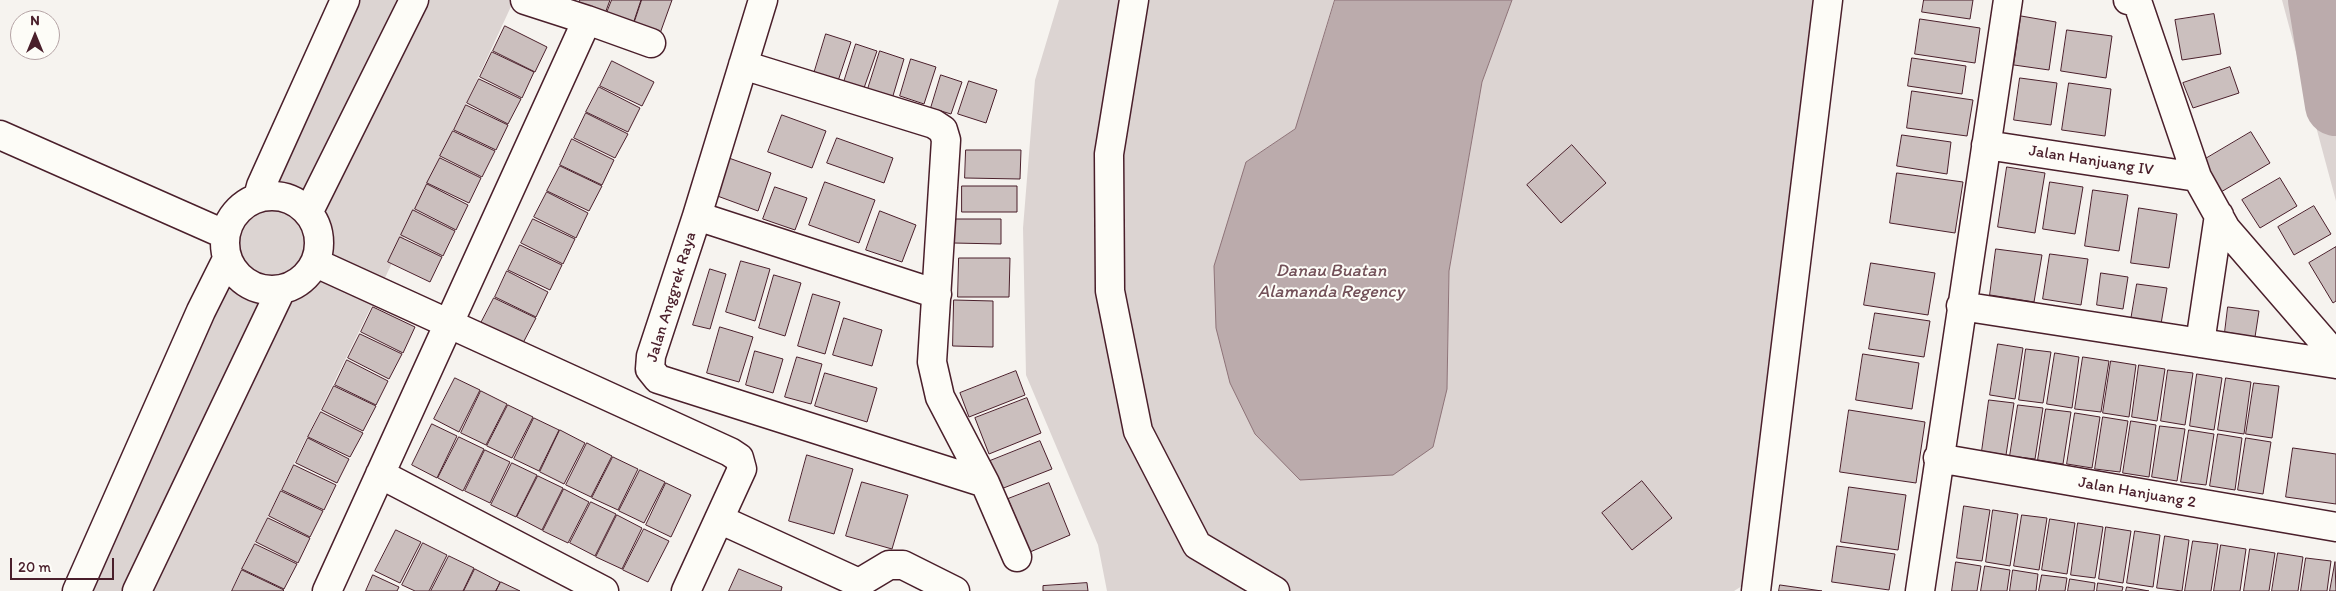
<!DOCTYPE html>
<style>
body{margin:0}
#map{position:relative;width:2336px;height:591px;overflow:hidden;background:#f6f3ef;font-family:Itim,sans-serif}
canvas{display:block}
.north{position:absolute;left:10px;top:10px;width:50px;height:50px;box-sizing:border-box;background:#fdfcf7;border:1px solid #b5a4a5;border-radius:50%;rotate:0deg;font-size:14px;font-weight:700;line-height:20px;text-align:center;color:#4a1f2b}
.north::after{content:'';display:block;margin:auto;width:18px;height:22px;background:#4a1f2b;clip-path:polygon(50% 0,100% 100%,50% 72%,0 100%)}
.scale{position:absolute;left:10px;top:558px;width:104px;height:22px;box-sizing:border-box;border:2px solid #4a1f2b;border-top:0;padding-left:6px;font-size:15px;line-height:18px;white-space:nowrap;color:#4a1f2b;-webkit-text-stroke:4px #fdfcf7;paint-order:stroke}
</style>
<div id="map">
<canvas width="2336" height="591"></canvas>
<div class="north">N</div>
<div class="scale">20 m</div>
</div>
<script>
const ctx = document.querySelector('canvas').getContext('2d');
ctx.lineJoin = 'round';
function paint(path, color) { ctx.fillStyle = color; ctx.fill(path, 'evenodd'); }
function strokePath(path, color, width, dash) { ctx.strokeStyle = color; ctx.lineWidth = width; ctx.lineCap = dash ? 'butt' : 'round'; ctx.setLineDash(dash || []); ctx.stroke(path); }
function drawText(font, color, halo, rows, align = 'center') {
  ctx.font = font + ' Itim,sans-serif'; ctx.lineWidth = 4; ctx.setLineDash([]); ctx.textBaseline = 'middle'; ctx.strokeStyle = halo; ctx.fillStyle = color; for (const [text, x, y, turn = 0] of rows) {
    ctx.save(); ctx.translate(x, y); ctx.rotate((+turn || 0) * Math.PI / 180); ctx.textAlign = isNaN(turn) ? turn : align; if (halo) ctx.strokeText(text, 0, 0); ctx.fillText(text, 0, 0); ctx.restore();
  }
}
paint(new Path2D(`
 M345,0H514L378,293L231,591H77L226,261C222,224 227,216 258,196Z
 M1059,0H1335L1295,129L1246,162L1447,389L1449,271L1482,82L1512,0H1828L1758,576L1734,591H1107L1098,545L1026,375L1023,228L1035,80Z
 M2282,0H2336V201Z`), '#dcd4d2');
const water = new Path2D(`
 M1335,0H1512L1482,82L1449,271L1447,389L1433,447L1393,475L1300,480L1255,434L1230,383L1216,328L1214,266L1246,162L1295,129Z`);
paint(water, '#bbabac');
strokePath(water, '#8e7378', 1);
strokePath(new Path2D(`
 M2319,0L2336,105`), '#bbabac', 62);
const building = new Path2D(`
 M580,0H610L603,19L576,10Z
 M612,0H641L631,30L604,20Z
 M642,0H672L658,39L632,30Z
 M1924,0H1973L1970,19L1922,12Z
 M2214,14L2221,54L2182,60L2175,20Z
 M2021,16L2056,22L2049,70L2014,65Z
 M1920,19L1980,28L1975,63L1915,54Z
 M505,26L547,47L535,72L493,51Z
 M2067,30L2112,36L2106,78L2061,71Z
 M826,34L851,42L837,84L813,77Z
 M856,44L877,51L864,88L844,82Z
 M880,51L904,59L892,99L867,92Z
 M492,52L534,72L522,98L480,77Z
 M1912,58L1966,66L1962,94L1908,86Z
 M911,59L936,67L924,104L900,96Z
 M612,61L654,82L642,106L600,86Z
 M2230,67L2239,93L2193,108L2183,83Z
 M941,75L962,82L951,114L931,108Z
 M2020,78L2057,83L2051,125L2014,120Z
 M479,79L521,99L508,124L467,103Z
 M969,81L997,90L986,123L958,114Z
 M2069,83L2111,89L2105,136L2062,130Z
 M599,87L640,108L628,132L586,112Z
 M1912,91L1973,100L1967,136L1907,128Z
 M466,105L508,125L496,150L454,130Z
 M586,113L628,134L615,158L574,138Z
 M782,115L826,131L812,168L768,152Z
 M453,131L495,151L482,177L440,156Z
 M2251,132L2270,163L2221,192L2202,161Z
 M1902,135L1951,142L1947,174L1897,166Z
 M837,138L893,158L884,183L827,163Z
 M572,139L614,160L602,185L560,165Z
 M1572,145L1606,183L1561,223L1527,185Z
 M966,150H1021L1020,179L965,178Z
 M726,157L771,173L758,211L712,194Z
 M440,158L481,178L469,203L427,183Z
 M560,166L602,186L589,211L547,191Z
 M2007,167L2045,173L2035,233L1998,227Z
 M1897,173L1963,182L1955,233L1890,223Z
 M2280,178L2297,206L2260,228L2242,200Z
 M825,182L875,200L859,243L809,225Z
 M2050,182L2083,187L2075,234L2043,229Z
 M427,184L468,205L456,230L415,209Z
 M962,186H1017V212H962Z
 M775,187L807,198L795,230L763,219Z
 M2093,190L2128,195L2119,251L2085,246Z
 M547,192L588,213L576,238L534,217Z
 M2314,206L2331,234L2294,255L2278,227Z
 M2139,208L2177,214L2169,268L2131,263Z
 M413,210L455,231L443,256L401,235Z
 M880,211L916,225L902,262L866,250Z
 M533,219L575,239L563,264L521,243Z
 M953,219H1001V244L953,243Z
 M400,237L442,257L430,282L388,262Z
 M520,245L562,265L550,290L508,270Z
 M2336,247V301L2333,303L2309,263Z
 M1996,249L2042,255L2034,302L1990,295Z
 M2050,254L2088,259L2081,305L2043,299Z
 M959,258H1010L1009,297H958Z
 M741,261L770,269L755,321L726,312Z
 M1871,263L1935,273L1928,315L1864,305Z
 M710,269L726,274L710,329L693,325Z
 M507,271L548,292L536,317L495,297Z
 M2101,273L2128,277L2123,309L2097,305Z
 M774,275L801,283L785,336L759,328Z
 M2137,284L2167,288L2161,324L2131,320Z
 M813,294L840,302L825,354L798,346Z
 M494,298L536,318L523,343L481,323Z
 M954,300L993,301V347L953,346Z
 M373,307L415,327L403,353L361,332Z
 M2228,307L2259,311L2255,337L2225,332Z
 M1875,313L1930,321L1924,357L1869,349Z
 M844,318L882,330L872,366L833,355Z
 M720,327L753,337L739,382L707,373Z
 M360,334L402,354L389,379L348,358Z
 M1998,344L2023,348L2015,399L1990,395Z
 M2026,349L2051,352L2043,403L2019,400Z
 M755,351L783,359L773,393L746,385Z
 M2055,353L2079,357L2072,408L2047,404Z
 M1863,354L1919,363L1912,409L1856,400Z
 M797,357L822,364L811,404L785,397Z
 M2083,357L2109,361L2101,412L2075,409Z
 M347,360L388,381L376,405L335,385Z
 M2111,361L2136,365L2129,417L2103,413Z
 M2139,365L2165,369L2157,421L2132,417Z
 M2168,370L2193,373L2185,425L2161,421Z
 M1016,371L1025,395L969,417L960,393Z
 M825,373L877,388L867,422L815,406Z
 M2197,374L2222,378L2214,430L2190,426Z
 M455,378L480,390L459,432L434,419Z
 M2226,378L2251,382L2244,434L2218,430Z
 M2254,383L2279,386L2272,438L2246,434Z
 M334,386L376,406L363,431L322,410Z
 M481,391L507,404L486,445L461,433Z
 M1027,398L1041,433L989,454L975,418Z
 M1989,400L2014,403L2006,455L1982,451Z
 M508,405L533,417L512,458L487,446Z
 M2018,405L2043,408L2035,459L2010,456Z
 M2046,409L2071,412L2063,464L2038,460Z
 M1849,410L1925,422L1916,483L1840,472Z
 M321,412L363,433L350,457L308,437Z
 M2075,413L2100,417L2092,468L2067,464Z
 M2103,417L2128,421L2120,472L2095,469Z
 M534,418L559,430L539,471L514,459Z
 M2131,421L2156,425L2149,477L2123,473Z
 M432,424L457,436L437,478L412,465Z
 M2160,426L2185,429L2177,481L2152,477Z
 M560,430L585,443L564,484L540,472Z
 M2189,430L2214,434L2206,485L2181,482Z
 M2218,434L2242,438L2235,490L2210,486Z
 M459,437L484,449L463,491L438,478Z
 M308,438L349,459L337,483L296,463Z
 M2246,438L2271,442L2263,494L2238,490Z
 M1040,441L1052,469L1001,489L990,461Z
 M587,443L612,456L591,497L566,485Z
 M2293,448L2336,454V504L2286,497Z
 M485,450L510,462L490,503L465,491Z
 M807,455L853,469L834,534L789,521Z
 M613,457L638,469L618,510L592,498Z
 M512,463L537,475L516,517L491,505Z
 M294,465L336,485L324,510L282,490Z
 M640,470L665,482L644,523L619,511Z
 M538,476L563,488L542,530L517,517Z
 M1642,481L1672,518L1632,550L1602,513Z
 M862,482L908,495L892,549L846,536Z
 M666,483L691,495L671,537L646,525Z
 M1049,483L1070,535L1030,552L1008,499Z
 M1849,487L1906,495L1898,550L1841,542Z
 M564,489L589,502L568,543L543,531Z
 M281,491L323,511L310,537L269,516Z
 M591,502L616,514L595,556L570,543Z
 M1964,506L1990,510L1982,561L1957,558Z
 M1993,510L2018,514L2010,566L1986,562Z
 M617,515L642,528L622,569L596,557Z
 M2022,515L2047,518L2039,570L2014,566Z
 M268,518L310,538L298,563L256,542Z
 M2050,519L2075,523L2067,574L2042,570Z
 M2078,523L2103,527L2095,578L2071,575Z
 M2106,527L2131,531L2123,583L2099,579Z
 M644,529L669,541L648,582L623,570Z
 M396,530L421,542L400,583L375,571Z
 M2135,531L2160,535L2153,587L2127,583Z
 M2165,536L2189,540L2182,591L2157,588Z
 M2193,541L2218,544L2211,591H2185Z
 M423,543L447,555L429,591H415L402,585Z
 M255,544L297,564L284,589L242,569Z
 M2221,545L2246,549L2240,591H2214Z
 M1837,546L1895,554L1889,590L1832,582Z
 M2250,549L2275,553L2269,591H2244Z
 M2278,553L2303,557L2298,591H2272Z
 M449,556L474,568L463,591H431Z
 M2306,558L2331,561L2327,591H2301Z
 M1956,562L1981,566L1977,591H1952Z
 M2335,562L2336,591H2330Z
 M1985,566L2010,570L2007,591H1981Z
 M475,569L500,582L496,591H464Z
 M739,569L782,587L781,591H729Z
 M242,570L284,590L283,591H232Z
 M2013,570L2038,574L2036,591H2010Z
 M373,575L399,587L397,591H366Z
 M2042,575L2067,578L2065,591H2039Z
 M2070,579L2095,583L2094,591H2068Z
 M501,582L520,591H496Z
 M1087,583L1088,591H1043V586Z
 M2098,583L2123,587L2122,591H2097Z
 M1780,585L1822,591H1779Z
 M2127,587L2149,591H2126Z`);
paint(building, '#cbbfbe');
strokePath(building, '#4a1f2b', 1);
const minor = new Path2D(`
 M763,0L697,216L651,356L650,369L658,379L985,483
 M1134,0L1109,154L1110,291L1138,431L1197,545L1275,591
 M2128,0L2137,1L2197,177L2226,229L2336,356
 M587,20L651,43
 M743,65L934,124L943,130L946,140L932,362L940,397L985,483L1017,557
 M0,135L224,234
 M1986,145L2197,177
 M225 243a47 47 0 1 1 94 0a47 47 0 1 1-94 0Z
 M258,197L261,186L345,0
 M309,211L414,0
 M697,216L937,294
 M316,263L730,452L739,458L742,469L686,591
 M1961,306L2336,364
 M2200,343L2219,215
 M1938,458L2336,527
 M380,474L604,591
 M719,519L859,583L858,591
 M859,583L889,565H903L955,591
 M77,591L201,311L226,261
 M137,591L281,290
 M327,591L587,20L525,0
 M1756,591L1828,0
 M1920,591L2008,0`);
strokePath(minor, '#4a1f2b', 31);
strokePath(minor, '#fdfcf7', 28);
drawText('16px', '#4a1f2b', '#fdfcf7', [
 ["Jalan Hanjuang IV",2091,161,9],
 ["Jalan Anggrek Raya",672,297,-73],
 ["Jalan Hanjuang 2",2137,493,10]
]);
drawText('italic 18px', '#725058', '#fdfcf7', [
 ["Danau Buatan",1331,271],
 ["Alamanda Regency",1331,292]
]);
</script>
